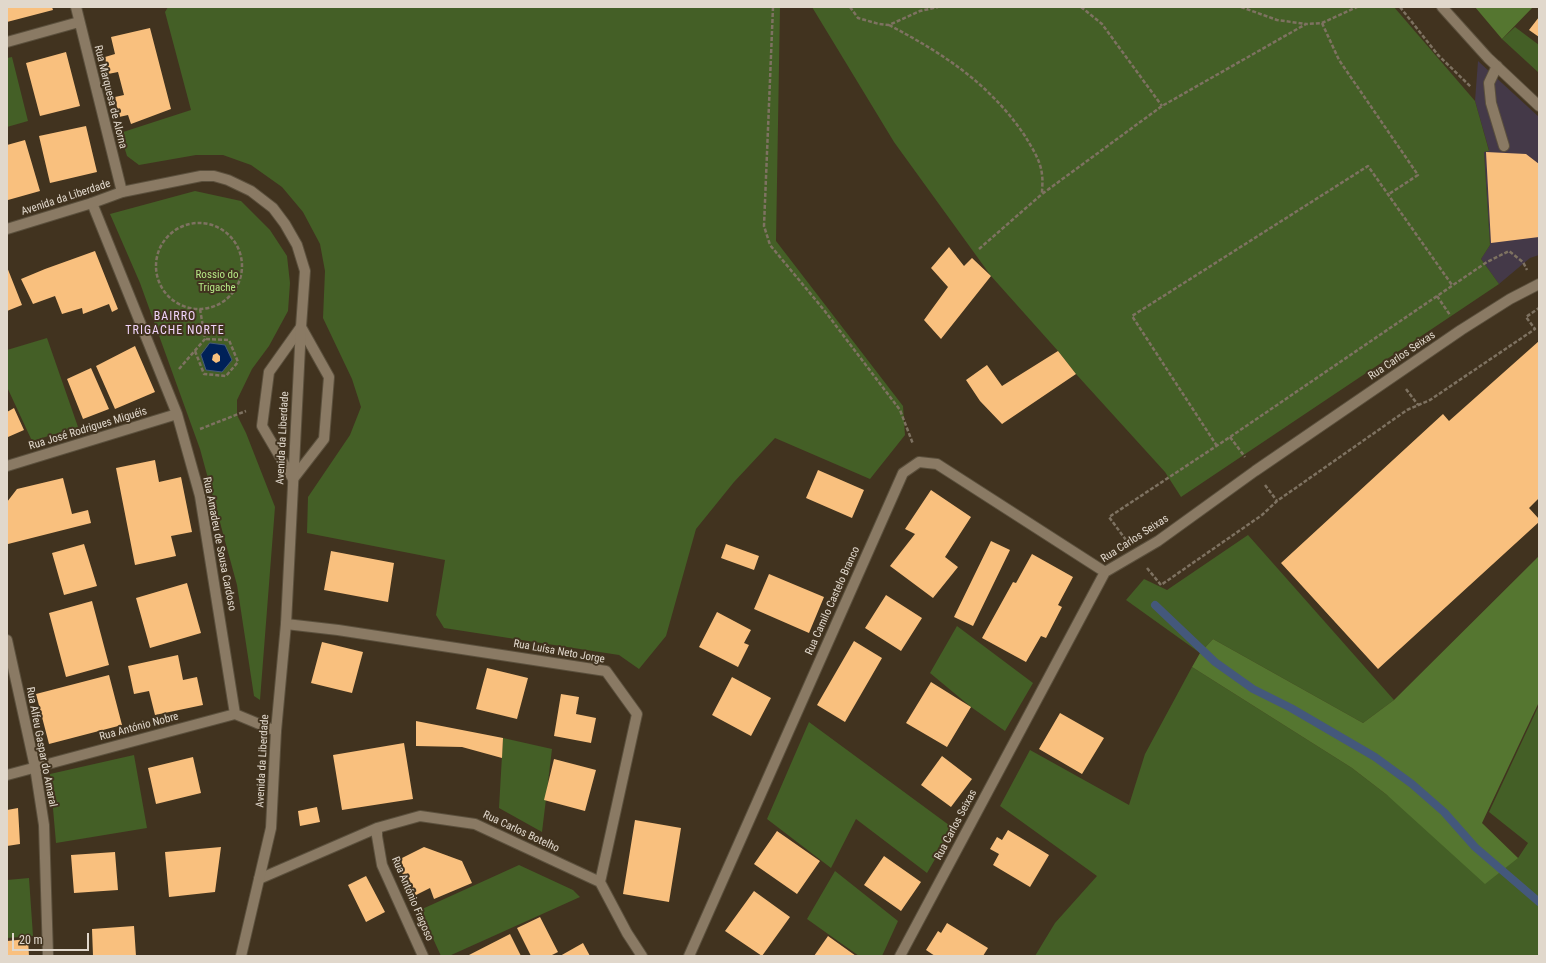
<!DOCTYPE html>
<meta charset="utf-8">
<style>
body{margin:0}
#map{position:relative;width:1546px;height:963px;overflow:hidden;background:#41331f;font-family:"Roboto Condensed",sans-serif}
canvas{display:block}
.frame{position:absolute;inset:0;border:8px solid #e1d8cc;pointer-events:none}
.scale{position:absolute;left:12px;top:933px;width:77px;height:18px;box-sizing:border-box;border:2px solid #e1d8cc;border-top:0;padding-left:5px;font-size:12px;line-height:14px;white-space:nowrap;color:#e1d8cc;-webkit-text-stroke:3px #41331f;paint-order:stroke}
</style>
<div id="map">
<canvas width="1546" height="963"></canvas>
<div class="frame"></div>
<div class="scale">20 m</div>
</div>
<script>
const ctx = document.querySelector('canvas').getContext('2d');
ctx.lineJoin = 'round';
function paint(path, color) { ctx.fillStyle = color; ctx.fill(path, 'evenodd'); }
function strokePath(path, color, width, dash) { ctx.strokeStyle = color; ctx.lineWidth = width; ctx.lineCap = dash ? 'butt' : 'round'; ctx.setLineDash(dash || []); ctx.stroke(path); }
function drawText(font, color, halo, rows, align = 'center') {
  ctx.font = font + ' "Roboto Condensed",sans-serif'; ctx.lineWidth = 4; ctx.setLineDash([]); ctx.textBaseline = 'middle'; ctx.strokeStyle = halo; ctx.fillStyle = color; for (const [text, x, y, turn = 0] of rows) {
    ctx.save(); ctx.translate(x, y); ctx.rotate((+turn || 0) * Math.PI / 180); ctx.textAlign = isNaN(turn) ? turn : align; if (halo) ctx.strokeText(text, 0, 0); ctx.fillText(text, 0, 0); ctx.restore();
  }
}
paint(new Path2D(`
 M1478,61L1539,117V255L1530,258L1499,284L1481,259L1490,245L1484,152L1489,150L1475,101Z`), '#443948');
paint(new Path2D(`
 M168,7H780L776,241L903,406L905,435L870,479L775,438L734,482L696,529L666,636L639,669L619,655L444,628L436,615L445,560L307,533L308,497L350,435L361,407L352,379L323,318L325,271L320,244L303,212L282,187L251,165L223,155H196L139,165L127,156L120,133L191,110L165,12Z
 M812,7H1394L1475,101L1489,151L1484,152L1490,245L1481,259L1499,284L1181,497L1165,472L1076,374L1058,351L991,276L894,142Z
 M1515,27L1539,45V73L1502,39Z
 M12,57L28,121L7,127V58Z
 M195,191L241,201L270,230L287,256L290,283L288,311L269,346L252,369L237,400V415L246,433L275,507L260,700L254,696L237,585L200,449L140,283L110,214Z
 M47,338L78,427L32,441L7,387V350Z
 M1248,535L1394,700L1363,723L1213,639L1200,653L1126,600L1144,579L1167,590Z
 M957,626L1033,683L1005,731L971,707L930,673Z
 M1192,667L1352,768L1387,795L1518,858L1528,843L1489,812L1539,705V956H1035L1055,923L1097,876L1000,806L1030,750L1129,805L1145,754Z
 M809,722L953,828L927,873L856,819L831,868L767,819Z
 M503,738L552,749L542,832L499,808Z
 M134,755L147,828L56,843L50,774Z
 M519,865L573,890L580,897L449,956H441L420,910Z
 M835,871L898,921L882,956H859L807,919Z
 M29,878L33,936L7,938V880Z`), '#445f26');
paint(new Path2D(`
 M1475,7H1533L1502,39Z
 M1539,556V702L1482,823L1518,858L1485,884L1387,795L1352,768L1192,667L1200,653L1213,639L1363,723L1394,700Z`), '#557630');
const water = new Path2D(`
 M210,343L225,345L232,360L222,372L206,370L201,355Z`);
paint(water, '#002158');
strokePath(water, '#44587b', 1);
strokePath(new Path2D(`
 M1155,605L1215,662L1253,689L1291,708L1375,757L1412,784L1444,812L1475,847L1539,902`), '#44587b', 8);
paint(new Path2D(`
 M7,7H52L53,10L7,22Z
 M1539,17V37L1529,30Z
 M150,28L171,109L131,124L128,115L119,117L115,97L124,95L118,72L108,74L105,57L115,54L111,37Z
 M66,52L80,106L40,116L26,63Z
 M86,126L97,172L50,183L39,136Z
 M25,140L40,191L8,200L7,195V145Z
 M1486,152L1526,154L1539,164V237L1491,243Z
 M949,247L964,266L972,258L991,276L941,339L924,320L948,287L931,268Z
 M95,251L118,309L112,312L109,304L83,314L82,308L62,314L55,296L33,304L21,279L45,269Z
 M7,267L22,305L7,311Z
 M1539,341V498L1529,508L1539,519V522L1378,669L1281,563L1443,414L1449,421Z
 M135,346L155,392L115,409L96,366Z
 M1058,351L1076,374L1002,424L980,401L966,380L987,365L1002,386Z
 M217,353L220,356V361L216,363L212,360L213,355Z
 M91,368L109,409L83,419L67,379Z
 M14,408L24,430L8,437L7,412Z
 M155,460L159,482L181,477L192,532L171,536L176,556L135,565L116,468Z
 M818,470L864,490L852,518L806,498Z
 M63,478L72,514L88,510L91,523L8,544L7,502L17,489Z
 M931,490L971,517L945,557L958,567L933,598L890,566L915,534L905,529Z
 M991,541L1010,550L973,626L954,617Z
 M84,544L97,586L64,595L52,553Z
 M726,544L759,556L754,570L721,558Z
 M331,551L394,563L388,602L324,590Z
 M1032,554L1073,577L1058,605L1062,607L1046,638L1041,636L1026,662L982,638L1013,582L1016,583Z
 M769,574L824,597L809,633L754,609Z
 M187,583L201,633L150,648L136,598Z
 M886,595L922,618L901,651L865,628Z
 M92,601L109,665L66,677L49,613Z
 M717,612L751,630L744,643L749,645L738,667L699,647Z
 M854,641L882,658L845,722L817,705Z
 M322,642L363,652L352,693L311,683Z
 M178,655L183,680L197,677L203,705L155,715L149,691L134,694L128,666Z
 M487,668L528,678L517,719L476,709Z
 M109,675L122,725L49,744L36,694Z
 M732,677L771,698L751,736L712,715Z
 M931,682L971,707L947,747L906,723Z
 M561,694L579,697L576,714L596,718L591,743L554,736Z
 M1060,713L1104,738L1082,774L1039,749Z
 M416,721L503,738L502,758L462,747L416,746Z
 M404,743L413,799L342,810L333,755Z
 M942,756L972,779L951,807L921,785Z
 M193,757L201,793L156,804L148,768Z
 M554,759L596,770L585,811L544,800Z
 M317,807L320,822L300,826L298,811Z
 M18,808L20,844L7,846V810Z
 M635,820L681,828L669,902L623,894Z
 M1008,830L1049,855L1030,887L993,865L999,854L990,849L997,837L1002,840Z
 M777,831L820,861L797,894L754,864Z
 M221,847L215,892L169,897L165,852Z
 M424,847L462,861L472,883L434,899L430,888L414,896L396,861Z
 M115,852L118,890L74,893L71,855Z
 M884,856L921,882L901,911L864,885Z
 M366,876L385,912L366,922L348,885Z
 M754,891L790,917L762,956L725,931Z
 M540,917L558,952L550,956H531L517,928Z
 M947,923L988,948L983,956H935L926,950L938,931L941,933Z
 M134,926L136,956H93L92,929Z
 M510,934L521,956H467Z
 M828,936L856,956H814Z
 M28,939L29,956H7V941Z
 M583,943L590,956H560Z`), '#f9c07e');
const service = new Path2D(`
 M1497,66L1489,83L1491,103L1504,146
 M301,327L329,377L324,439L293,479L262,426L269,372Z`);
const minor = new Path2D(`
 M76,7L122,192
 M7,42L79,22
 M92,203L177,414L200,496L235,714
 M7,466L177,414
 M286,624L338,630L606,671L637,714L600,882
 M7,640L35,767L44,825L48,956
 M7,775L235,714L276,731
 M377,828V836L382,865L423,956
 M259,879L377,828L420,816L475,824L600,882L627,933L642,956
 M689,956L903,473L919,462L937,464L1105,572
 M900,956L1105,572L1158,541L1255,471L1461,330L1510,299L1539,284`);
const tertiary = new Path2D(`
 M1442,7L1488,58L1539,106
 M7,229L92,203L122,192L201,176H214L228,180L251,191L273,208L285,224L297,245L305,271L301,327L286,624L276,731L271,828L241,956`);
strokePath(service, '#5b503d', 12);
strokePath(minor, '#5b503d', 12);
strokePath(tertiary, '#5b503d', 12);
strokePath(new Path2D(`
 M773,7L764,226L770,245L824,310L900,410L913,444
 M850,7L858,18L879,24L889,25L920,11L938,7
 M1081,7L1102,24L1162,106
 M1241,7L1277,20L1306,24
 M1400,7L1438,55L1471,87
 M1322,23L1339,60L1418,175L1389,194
 M889,25C944,54 990,84 1025,136C1032,148 1041,161 1042,175C1043,181 1042,188 1042,194
 M156 266a43 43 0 1 1 86 0a43 43 0 1 1-86 0Z
 M979,249L1042,194L1162,106L1306,24L1322,23L1357,7
 M1437,296L1450,315
 M195,351L204,374L226,376L238,362L229,340L205,339
 M179,369L205,339L200,309
 M1406,389L1418,405
 M200,429L246,411
 M1230,437L1245,457
 M1217,446L1132,316L1368,166L1452,285
 M1265,485L1277,501
 M1126,540L1109,517L1230,437L1487,262L1509,251L1523,262L1527,270
 M1147,568L1161,585L1262,515L1277,501L1407,410L1430,400L1535,329L1526,317L1539,308`), '#7e7261', 2.5, [4, 2]);
strokePath(service, '#8a7a64', 10);
strokePath(minor, '#8a7a64', 10);
strokePath(tertiary, '#8a7a64', 10);
drawText('11px', '#e1d8cc', '#41331f', [
 ["Rua Marquesa de Alorna",110,97,76],
 ["Avenida da Liberdade",66,198,-18],
 ["Rua Carlos Seixas",1402,356,-34],
 ["Rua José Rodrigues Miguéis",88,429,-17],
 ["Avenida da Liberdade",283,438,-87],
 ["Rua Carlos Seixas",1135,539,-33],
 ["Rua Amadeu de Sousa Cardoso",219,544,79],
 ["Rua Camilo Castelo Branco",833,601,-66],
 ["Rua Luísa Neto Jorge",559,652,10],
 ["Rua António Nobre",139,727,-15],
 ["Rua Alfeu Gaspar do Amaral",41,747,79],
 ["Avenida da Liberdade",263,761,-87],
 ["Rua Carlos Seixas",956,825,-62],
 ["Rua Carlos Botelho",521,832,25],
 ["Rua António Fragoso",412,899,67]
]);
drawText('11px', '#b4e584', '#41331f', [
 ["Rossio do",217,275],
 ["Trigache",217,288]
]);
ctx.letterSpacing = '1px';
drawText('12px', '#f1d4fa', '#41331f', [
 ["BAIRRO",175,317],
 ["TRIGACHE NORTE",175,331]
]);
ctx.letterSpacing = '0px';
</script>
